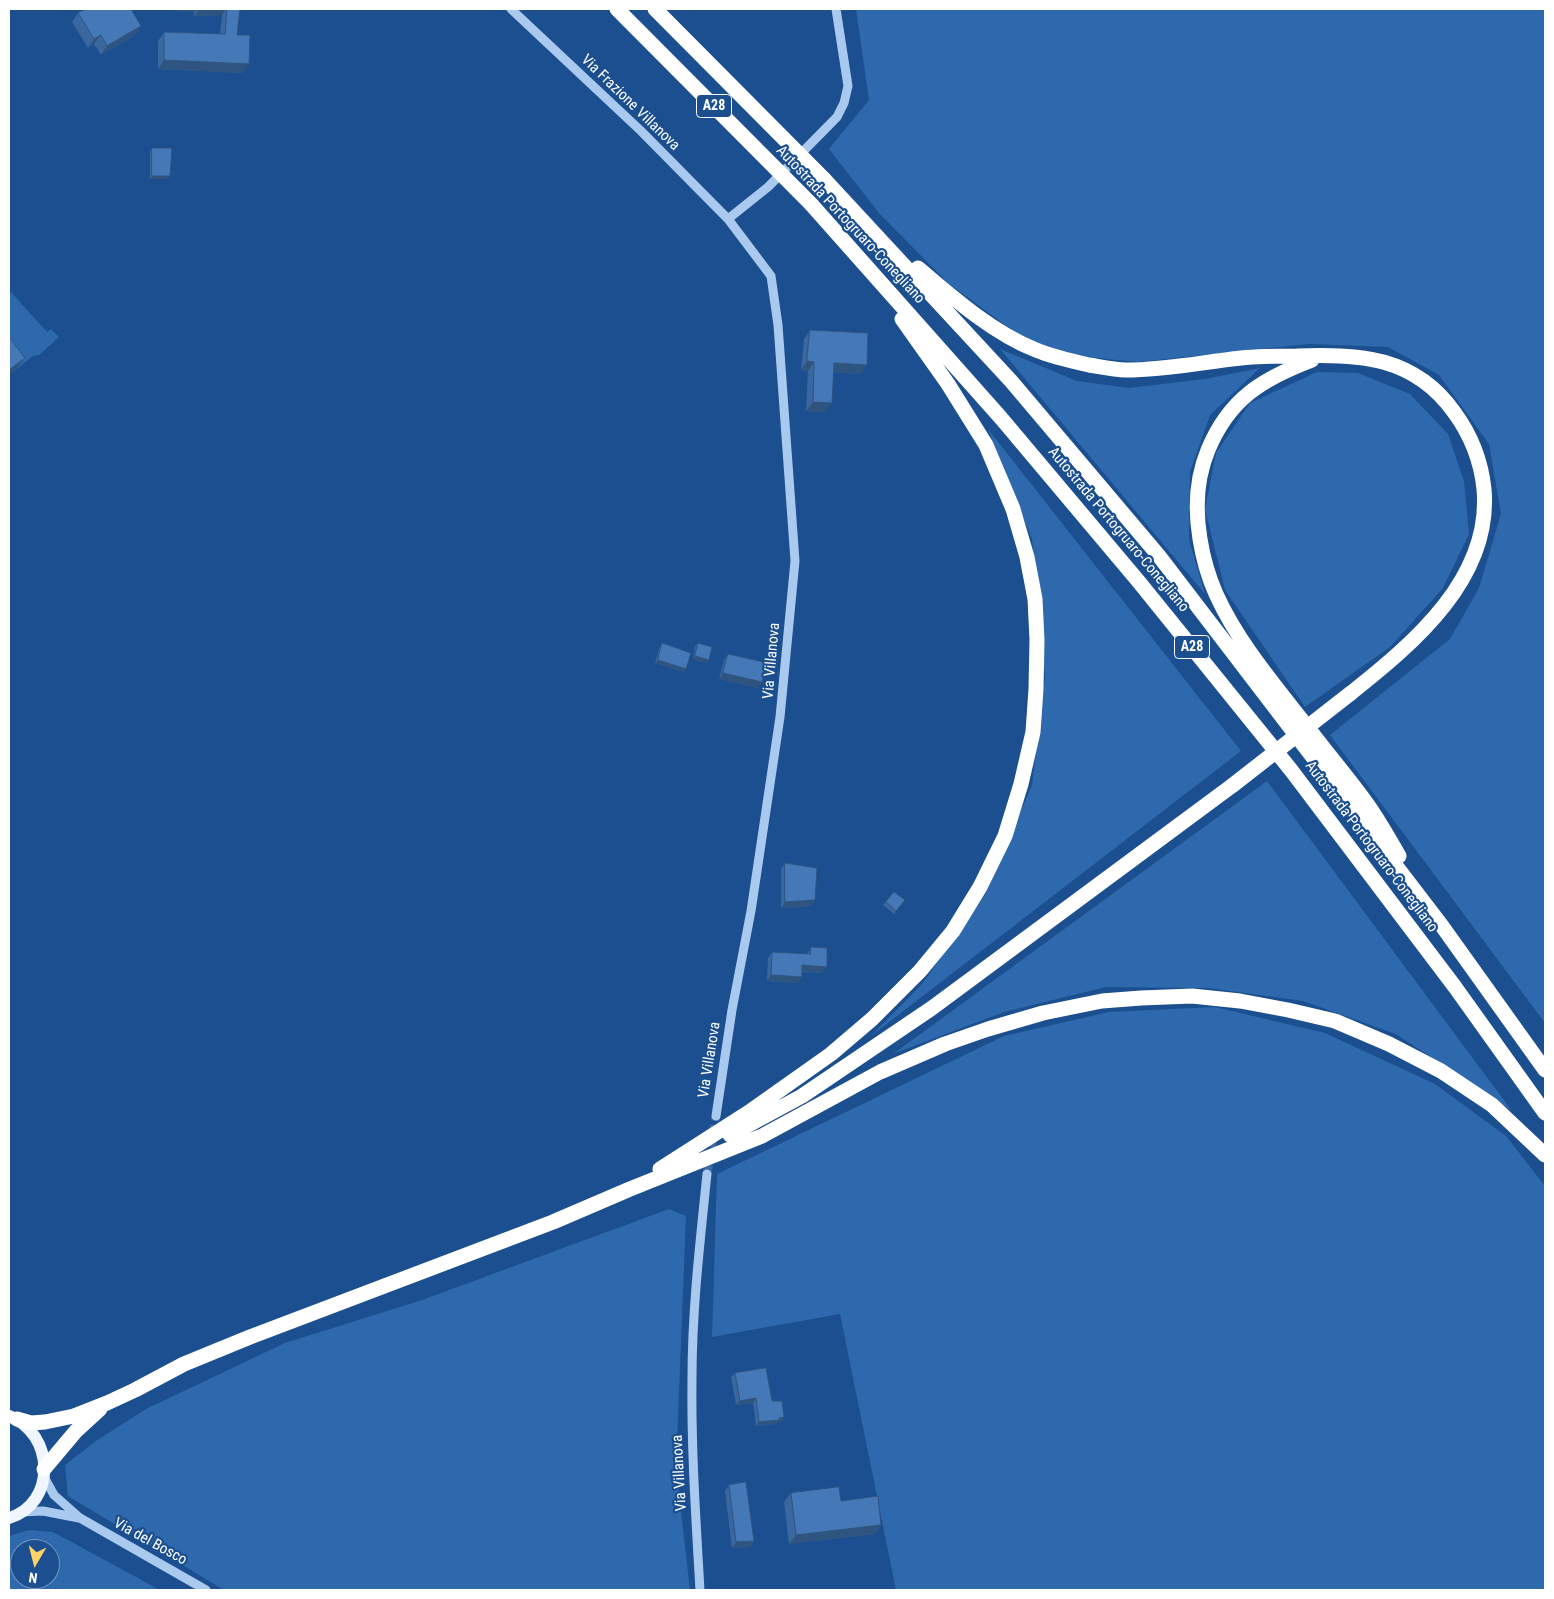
<!DOCTYPE html>
<style>
body{margin:0}
#map{position:relative;width:1554px;height:1599px;overflow:hidden;background:#1b4f8f;font-family:"Roboto Condensed",sans-serif}
canvas{display:block}
.frame{position:absolute;inset:0;border:10px solid #fff;pointer-events:none}
.north{position:absolute;left:10px;top:1539px;width:50px;height:50px;box-sizing:border-box;background:#1b4f8f;border:1px solid #7695bc;border-radius:50%;rotate:188deg;font-size:14px;font-weight:700;line-height:20px;text-align:center;color:#fff}
.north::after{content:'';display:block;margin:auto;width:18px;height:22px;background:#ffd166;clip-path:polygon(50% 0,100% 100%,50% 72%,0 100%)}
</style>
<div id="map">
<canvas width="1554" height="1599"></canvas>
<div class="frame"></div>
<div class="north">N</div>
</div>
<script>
const ctx = document.querySelector('canvas').getContext('2d');
ctx.lineJoin = 'round';
function paint(path, color) { ctx.fillStyle = color; ctx.fill(path, 'evenodd'); }
function strokePath(path, color, width, dash) { ctx.strokeStyle = color; ctx.lineWidth = width; ctx.lineCap = dash ? 'butt' : 'round'; ctx.setLineDash(dash || []); ctx.stroke(path); }
function drawText(font, color, halo, rows, align = 'center') {
  ctx.font = font + ' "Roboto Condensed",sans-serif'; ctx.lineWidth = 4.5; ctx.setLineDash([]); ctx.textBaseline = 'middle'; ctx.strokeStyle = halo; ctx.fillStyle = color; for (const [text, x, y, turn = 0] of rows) {
    ctx.save(); ctx.translate(x, y); ctx.rotate((+turn || 0) * Math.PI / 180); ctx.textAlign = isNaN(turn) ? turn : align; if (halo) ctx.strokeText(text, 0, 0); ctx.fillText(text, 0, 0); ctx.restore();
  }
}
paint(new Path2D(`
 M856,9H1545V1023L1330,735L1450,639L1479,588L1501,514L1489,444L1439,375L1388,347L1309,344L1137,362L1066,355L1024,339L948,283L879,213L829,149L869,100Z
 M9,290L47,332L51,329L59,337L39,355L33,356L9,375Z
 M1000,349L1077,381L1129,388L1205,379L1260,368L1210,415L1190,472L1189,540L1205,594Z
 M1317,372L1358,373L1410,394L1448,434L1464,481L1469,534L1443,588L1390,647L1305,707L1225,590L1205,509L1216,453L1250,403Z
 M988,429L1241,751L871,1036L922,984L985,895L1032,785L1045,677L1032,539Z
 M1267,781L1512,1111L1396,1034L1303,1001L1209,988L1106,987L1004,1012L893,1054Z
 M1215,1007L1325,1033L1435,1084L1506,1136L1545,1186V1590H896L840,1314L712,1337L717,1174L1004,1036L1109,1012Z
 M669,1209L686,1216L676,1468L690,1590H224L68,1496L65,1465L96,1441L146,1409L285,1343L422,1300Z
 M29,1530L53,1532L160,1590H9V1536ZM20,1549H50V1579H20Z`), '#2e69ad');
strokePath(new Path2D(`
 M707,1174L716,1116`), '#3d69a0', 9, [9, 4.5]);
strokePath(new Path2D(`
 M511,9L641,131L728,219L771,276L778,325L795,561L780,717L751,911L732,1010L716,1116
 M728,219L768,187L837,117L844,103L848,86L836,9
 M44,1477L54,1495L80,1518L206,1590
 M21,1512L43,1511L79,1518
 M700,1590C696,1520 691,1449 692,1378C692,1310 700,1242 707,1174`), '#a9c9ee', 9);
strokePath(new Path2D(`
 M9,1416C55,1433 57,1504 9,1518`), '#f0f6ff', 12);
strokePath(new Path2D(`
 M824,179L1011,381L1159,556L1442,926L1545,1070
 M811,204L1001,418L1139,582L1291,770L1455,987L1545,1113
 M918,268C953,298 993,333 1036,350C1053,357 1071,361 1089,365C1101,367 1114,370 1126,370C1165,370 1203,362 1241,358C1260,356 1278,356 1297,356C1359,353 1415,357 1454,412C1471,435 1481,460 1484,489C1492,578 1414,643 1351,693
 M1312,360C1262,379 1229,399 1208,450C1196,479 1195,509 1200,539C1203,558 1208,576 1216,594C1239,645 1278,689 1312,733C1331,758 1352,782 1370,808C1380,823 1390,840 1399,856
 M730,1135L802,1096L932,1008L1233,785
 M660,1169L749,1112L831,1054L872,1019L920,971L953,931L980,887L1005,836L1021,784L1033,732L1036,689L1037,640L1035,599L1027,557L1013,509L986,445L948,384L902,319
 M17,1419L31,1423L45,1422L74,1416L107,1403L135,1390L184,1364L250,1337L553,1222L630,1189L762,1136L880,1072L945,1044L988,1029L1043,1013L1102,1001L1141,998L1192,996L1240,1001L1288,1010L1335,1021L1389,1044L1441,1071L1492,1105L1545,1155
 M44,1469L76,1431L100,1409`), '#fff', 15);
strokePath(new Path2D(`
 M617,9L811,204
 M655,9L824,179
 M1233,785L1351,693`), '#fff', 15);
paint(new Path2D(`
 M178,9H240L237,35L243,73L158,69V41L164,32L220,34L222,15L194,16V12L178,11Z
 M78,13L141,26L135,35L101,55L94,44L88,48L72,22Z
 M152,148L168,179H150V151Z
 M810,330L860,374L834,372L825,412L806,411L808,371L801,370L804,339Z
 M662,643L684,672L655,663L660,646Z
 M698,643L707,663L693,659L695,646Z
 M728,654L762,682L758,688L719,679L724,660Z
 M785,863L811,906L781,908V869Z
 M894,892L905,900L894,914L883,905Z
 M811,947L822,973L802,972V977L797,983L767,981L768,958L772,952L807,954Z
 M735,1373L772,1401L784,1417L781,1422H777L776,1424L756,1426L753,1403L736,1405L731,1377Z
 M729,1485L754,1541L750,1547L732,1548L725,1491Z
 M791,1493L841,1501L881,1525L875,1534L789,1544L784,1502Z`), '#3a679d');
paint(new Path2D(`
 M180,9H196L194,12L178,11Z
 M199,9H226L222,15L194,16Z
 M141,26L135,35L101,55L107,46Z
 M101,35L94,44L88,48L94,39Z
 M164,60L249,64L243,73L158,69Z
 M152,176H170L168,179H150Z
 M25,358L17,368L9,375V370Z
 M807,361L814,362L808,371L801,370Z
 M834,363L867,365L860,374L828,372Z
 M813,402L832,403L825,412L806,411Z
 M695,656L709,660L707,663L693,659Z
 M658,660L686,669L684,672L655,663Z
 M723,673L762,682L758,688L719,679Z
 M815,900L811,906L781,908L785,902Z
 M802,965L827,967L822,973L798,971Z
 M771,975L802,977L797,983L767,981Z
 M756,1398L753,1403L736,1405L740,1401Z
 M784,1417L781,1422H777L776,1424L756,1426L759,1422Z
 M881,1525L875,1534L789,1544L796,1535Z
 M754,1541L750,1547L732,1548L736,1542Z`), '#305480');
const building = new Path2D(`
 M86,9H131L141,26L107,46L101,35L94,39L78,13Z
 M227,9H240L237,35H250L249,64L164,60V32L225,34Z
 M152,148H172L170,176H152Z
 M810,330L868,333L867,365L834,363L832,403L813,402L814,362L807,361Z
 M9,337L25,358L9,370Z
 M662,643L691,653L686,669L658,660Z
 M698,643L712,647L709,660L695,656Z
 M728,654L768,663L762,682L723,673Z
 M785,863L817,868L815,900L785,902Z
 M894,892L905,900L896,911L886,902Z
 M811,947L827,948V967L802,965V977L771,975L772,952L810,954Z
 M766,1368L772,1401H782L784,1417L779,1418V1420L759,1422L756,1398L740,1401L735,1373Z
 M746,1482L754,1541L736,1542L729,1485Z
 M839,1487L841,1501L878,1496L881,1525L796,1535L791,1493Z`);
paint(building, '#4478b7');
strokePath(building, '#305480', 1);
for (const [x, y, w] of [
 [714,106,35],
 [1192,647,35]
]) { const box = new Path2D(); box.roundRect(x - w / 2, y - 11.5, w, 23, 4); ctx.fillStyle = '#1b4f8f'; ctx.fill(box); strokePath(box, '#fff', 1); }
drawText('bold 14px', '#fff', null, [
 ["A28",714,106],
 ["A28",1192,647]
]);
drawText('15px', '#fff', '#1b4f8f', [
 ["Via Frazione Villanova",630,103,44],
 ["Autostrada Portogruaro-Conegliano",850,225,47],
 ["Autostrada Portogruaro-Conegliano",1118,530,50],
 ["Via Villanova",772,661,-85],
 ["Autostrada Portogruaro-Conegliano",1371,847,53],
 ["Via Villanova",710,1060,-81],
 ["Via Villanova",680,1473,-93],
 ["Via del Bosco",150,1542,29]
]);
</script>
